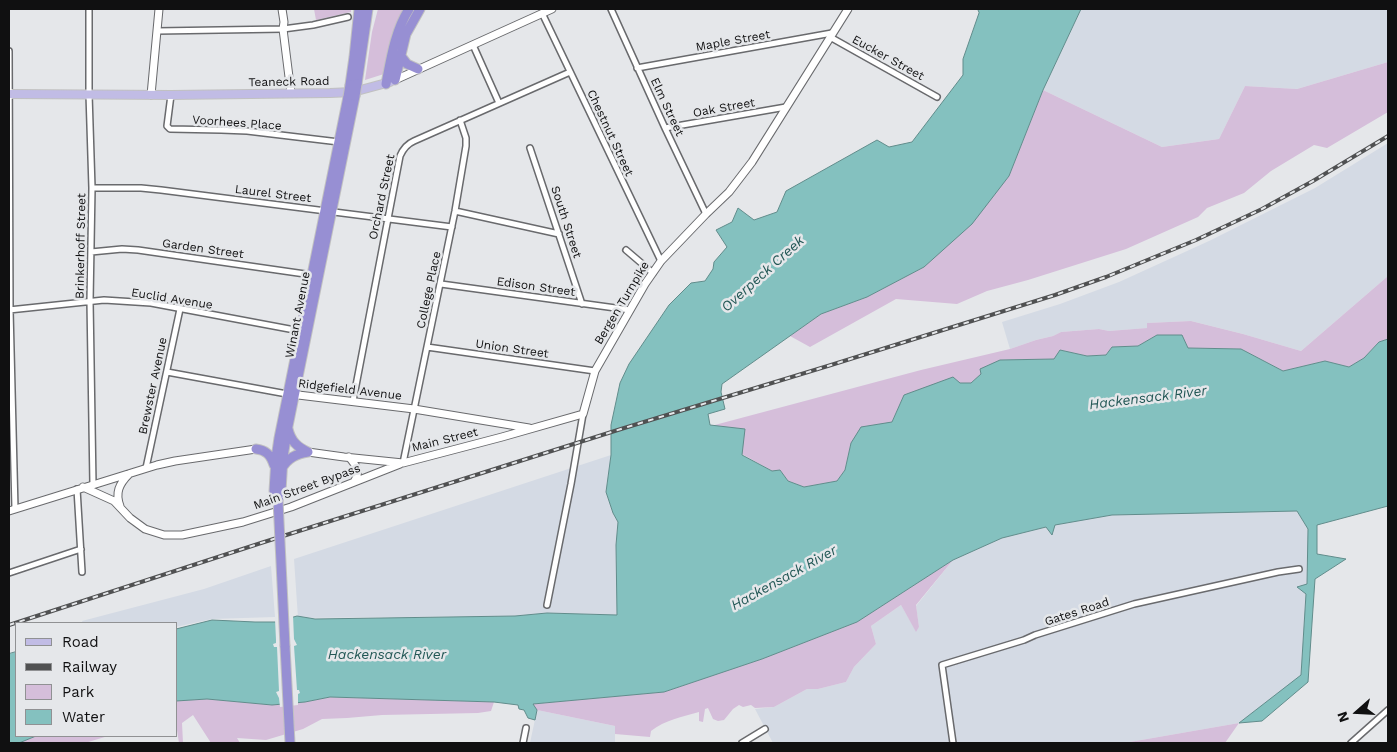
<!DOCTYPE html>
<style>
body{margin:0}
#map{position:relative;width:1397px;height:752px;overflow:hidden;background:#e5e7ea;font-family:"Work Sans",sans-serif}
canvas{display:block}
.frame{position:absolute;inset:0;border:10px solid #101011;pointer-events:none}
.legend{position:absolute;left:15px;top:622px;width:162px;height:115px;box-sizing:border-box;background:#e5e7ea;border:1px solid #909193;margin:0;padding:6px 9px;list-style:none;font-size:15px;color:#101011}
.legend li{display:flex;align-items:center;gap:10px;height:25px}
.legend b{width:25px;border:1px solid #909193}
.north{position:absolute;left:1332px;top:687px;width:50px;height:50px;-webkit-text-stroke:4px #e5e7ea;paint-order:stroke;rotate:251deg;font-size:14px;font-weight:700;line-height:20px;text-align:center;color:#101011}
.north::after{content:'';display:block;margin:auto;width:18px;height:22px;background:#101011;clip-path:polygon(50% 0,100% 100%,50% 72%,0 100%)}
</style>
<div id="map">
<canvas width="1397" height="752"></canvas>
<div class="frame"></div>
<ul class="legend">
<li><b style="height:6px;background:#c1bce5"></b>Road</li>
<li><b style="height:6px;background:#505152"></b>Railway</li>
<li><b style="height:14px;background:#d5beda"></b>Park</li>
<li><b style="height:14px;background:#84c1bf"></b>Water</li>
</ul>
<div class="north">N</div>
</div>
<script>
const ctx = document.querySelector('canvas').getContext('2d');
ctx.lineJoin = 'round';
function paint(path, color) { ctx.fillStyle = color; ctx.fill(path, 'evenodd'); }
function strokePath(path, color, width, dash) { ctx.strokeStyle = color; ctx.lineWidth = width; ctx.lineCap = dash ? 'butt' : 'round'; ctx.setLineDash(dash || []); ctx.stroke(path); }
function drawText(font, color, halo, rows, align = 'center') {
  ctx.font = font + ' "Work Sans",sans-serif'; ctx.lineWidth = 5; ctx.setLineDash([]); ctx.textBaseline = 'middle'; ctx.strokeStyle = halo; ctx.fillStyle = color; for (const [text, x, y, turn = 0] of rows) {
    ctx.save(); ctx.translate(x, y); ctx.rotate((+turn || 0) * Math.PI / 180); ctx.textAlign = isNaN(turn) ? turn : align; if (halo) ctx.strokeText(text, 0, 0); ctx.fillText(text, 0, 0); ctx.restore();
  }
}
paint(new Path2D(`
 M1081,9H1388V62L1297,89L1245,86L1219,139L1162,147L1043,90Z
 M1388,143V276L1301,351L1243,334L1191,321L1147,323L1148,328L1109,331L1099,329L1061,332L1053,336L1036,340L1010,349L1002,322L1060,304L1119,282L1209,241L1315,188Z
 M611,455L606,492L613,513L618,522L616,545L617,615L547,613L515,616L298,618L294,559Z
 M1297,511L1308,529L1307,584L1301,676L1239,723L1124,743H773L755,709L774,707L807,689H818L846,682L854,667L876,644L871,626L901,605L916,631L919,627L916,606L953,560L1002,538L1055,525L1112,515Z
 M271,566L275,617L212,619L176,627V623H83L82,621L204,589Z
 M537,710L615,726V743H530Z`), '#d4dae4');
paint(new Path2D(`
 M314,9H351V12L316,20Z
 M378,9H403L392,35L384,74L365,80L372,32Z
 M1388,62V112L1327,148L1314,145L1271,171L1244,193L1207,208L1198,217L1126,249L1028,280L987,291L957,304L896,299L810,347L790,336L821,314L867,297L924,267L1009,176L1043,90L1162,147L1219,139L1245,86L1297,89Z
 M1388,276V339L1379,342L1364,358L1349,367L1325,361L1283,371L1241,349L1188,348L1181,335H1157L1138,346L1112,347L1106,355L1087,356L1060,350L1055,359L1000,360L971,383H960L904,395L892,422L851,443L845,470L837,481L804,487L788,481L780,470L772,471L742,454L711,426L921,370L1010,349L1036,340L1053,336L1061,332L1099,329L1109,331L1147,328V323L1191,321L1243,334L1301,351Z
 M953,560L916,605L919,627L916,632L901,605L871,626L876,644L854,667L846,682L818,689H807L774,707L755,708L751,705L743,707L739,705L733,709L724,720L718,721L713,719L708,708L705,709L703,722L699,721V712C682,717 665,720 651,731L650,737L615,734V726L537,710L532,704L664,692L762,659L857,622Z
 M330,697L494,702L491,711L478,713L382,715L347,718L322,719L303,729L266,740L237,738L240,743H211L193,715L182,723L183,743H179L176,724V701L207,699L272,705L305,702Z
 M1239,723L1225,743H1124Z
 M36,736H108L85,743H19Z`), '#d5beda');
const water = new Path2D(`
 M978,9H1081L1043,90L1009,176L972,224L924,267L867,297L821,314L722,384L721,392L725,409L708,414L710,425L745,429L742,455L772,471L780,470L788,481L804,487L837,481L845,470L851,443L861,427L892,422L904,395L953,377L960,383H971L981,374L980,369L1000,360L1054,359L1060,350L1087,356L1106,355L1112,347L1138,346L1157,335H1182L1188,348L1241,349L1283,371L1325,361L1349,367L1364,358L1379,342L1388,339V506L1317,525V554L1346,559L1315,579L1308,682L1262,721L1239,723L1301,675L1306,594L1297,587L1307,584L1308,529L1297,511L1112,515L1055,525L1052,535L1046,527L1002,538L953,560L857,622L762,659L664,692L533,704L537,710L535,720L528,718L524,710L519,709L518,705L494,702L330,697L305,702L272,705L207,699L176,701V629L212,620L255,622H276L297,616L315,619L515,616L547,613L617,615L616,545L618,522L613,513L606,492L611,455V425L620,383L629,364L669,305L691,283L705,281L713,269L714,262L727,247L716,230L732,222L738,208L754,220L777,212L786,191L877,140L889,147L912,142L963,75V59L979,13Z
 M16,652V736H36L19,743H9V654Z`);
paint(water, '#84c1bf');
strokePath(water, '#618c8b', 1);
paint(new Path2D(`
 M293,615L294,639L297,645L294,646L297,690H299L300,693L298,694V705L280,707L279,698L276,692L279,691L277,647H274L273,644L276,643V640L275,619Z`), '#e5e7ea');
const street = new Path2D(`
 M89,9V94L92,188L90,301L93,485
 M611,9L665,128L706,214
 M542,13L661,261
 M157,31L283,29L313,25L348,17
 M830,37L937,97
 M473,45L499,103
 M9,51L10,310L15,509
 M637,68L832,33
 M171,95L167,126L170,129L221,130L247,131L339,142
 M665,128L786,107
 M530,148L582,304
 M92,188H141L161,190L452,227
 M455,211L559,234
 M626,250L653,273
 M91,252L122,249L138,250L312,275
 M441,284L630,310
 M9,310L104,300L151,303L300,331
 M427,347L595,371
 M167,372L287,394
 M353,401L400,156C403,149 407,144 414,141L570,72
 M403,463L455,211L466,146V138L460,120
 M146,468L180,309
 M77,489L82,572
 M9,573L81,549
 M547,605L571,484L583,414
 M523,743L526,728
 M742,743L765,729
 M953,743L942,665L1024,640L1035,635L1134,604L1278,572L1299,569
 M1351,743L1388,710`);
const secondary = new Path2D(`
 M282,9L284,22L283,29L291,93
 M395,80L552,9
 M151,95L159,9
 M290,394L414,409L529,428
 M308,452L344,457L403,463L502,437L583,414L595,371L645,284L661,261L706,214L729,192L752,162L848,9
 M349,457C356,465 361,472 354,482
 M83,487L114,501L130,518L145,529L164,535H182L243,522L291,507L400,464
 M120,506C115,493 119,484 129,474
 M9,511L157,465L175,461L256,449`);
const primary = new Path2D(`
 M9,94L171,95L330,93L353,92L390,82`);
const highway = new Path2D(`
 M400,55L407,64L418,69
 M395,80L406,34L420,9
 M357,84L368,9
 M386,84C391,58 395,31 409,9
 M350,85L354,57L359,9
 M288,429C291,441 297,447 308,452
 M256,449C266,450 271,455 274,465
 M282,468C288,458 296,454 308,452
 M278,499L281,491L283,457L288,426L355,96
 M278,500L274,491L276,458L279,438L348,97
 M285,646L290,743`);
strokePath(street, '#696a6d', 8);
strokePath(secondary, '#696a6d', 9);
strokePath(primary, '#c1c1c1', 10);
strokePath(highway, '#c1c1c1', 11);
strokePath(street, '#fff', 5);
strokePath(secondary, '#fff', 7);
strokePath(primary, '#c1bce5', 8);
strokePath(highway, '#978fd3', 9);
const rail = new Path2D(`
 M9,625L261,543L621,429L831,365L1055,295L1106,277L1196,240L1262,209L1313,181L1388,136`);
strokePath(rail, '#505152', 4);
strokePath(rail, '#e5e7ea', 2, [5.5]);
const highwayBridge = new Path2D(`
 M355,96L357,84
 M348,97L350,85
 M278,500L285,646`);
strokePath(highwayBridge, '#c1c1c1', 11, []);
strokePath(highwayBridge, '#978fd3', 9);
drawText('12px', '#101011', '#e5e7ea', [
 ["Maple Street",733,41,-10],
 ["Eucker Street",888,58,29],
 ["Teaneck Road",289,82,-1],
 ["Elm Street",667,107,65],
 ["Oak Street",724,108,-10],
 ["Voorhees Place",237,123,4],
 ["Chestnut Street",610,133,65],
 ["Laurel Street",273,194,7],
 ["Orchard Street",382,197,-78],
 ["South Street",566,222,72],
 ["Brinkerhoff Street",81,246,-89],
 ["Garden Street",203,249,8],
 ["Edison Street",536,287,8],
 ["College Place",429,290,-78],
 ["Euclid Avenue",172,299,9],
 ["Bergen Turnpike",622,303,-59],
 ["Winant Avenue",298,315,-79],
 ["Union Street",512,349,8],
 ["Brewster Avenue",153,386,-78],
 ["Ridgefield Avenue",350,390,7],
 ["Main Street",445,440,-14],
 ["Main Street Bypass",307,487,-20],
 ["Gates Road",1077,612,-18]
]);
drawText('italic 14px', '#225755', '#e5e7ea', [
 ["Overpeck Creek",763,274,-42],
 ["Hackensack River",1148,398,-7],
 ["Hackensack River",784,578,-29],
 ["Hackensack River",387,655]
]);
</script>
